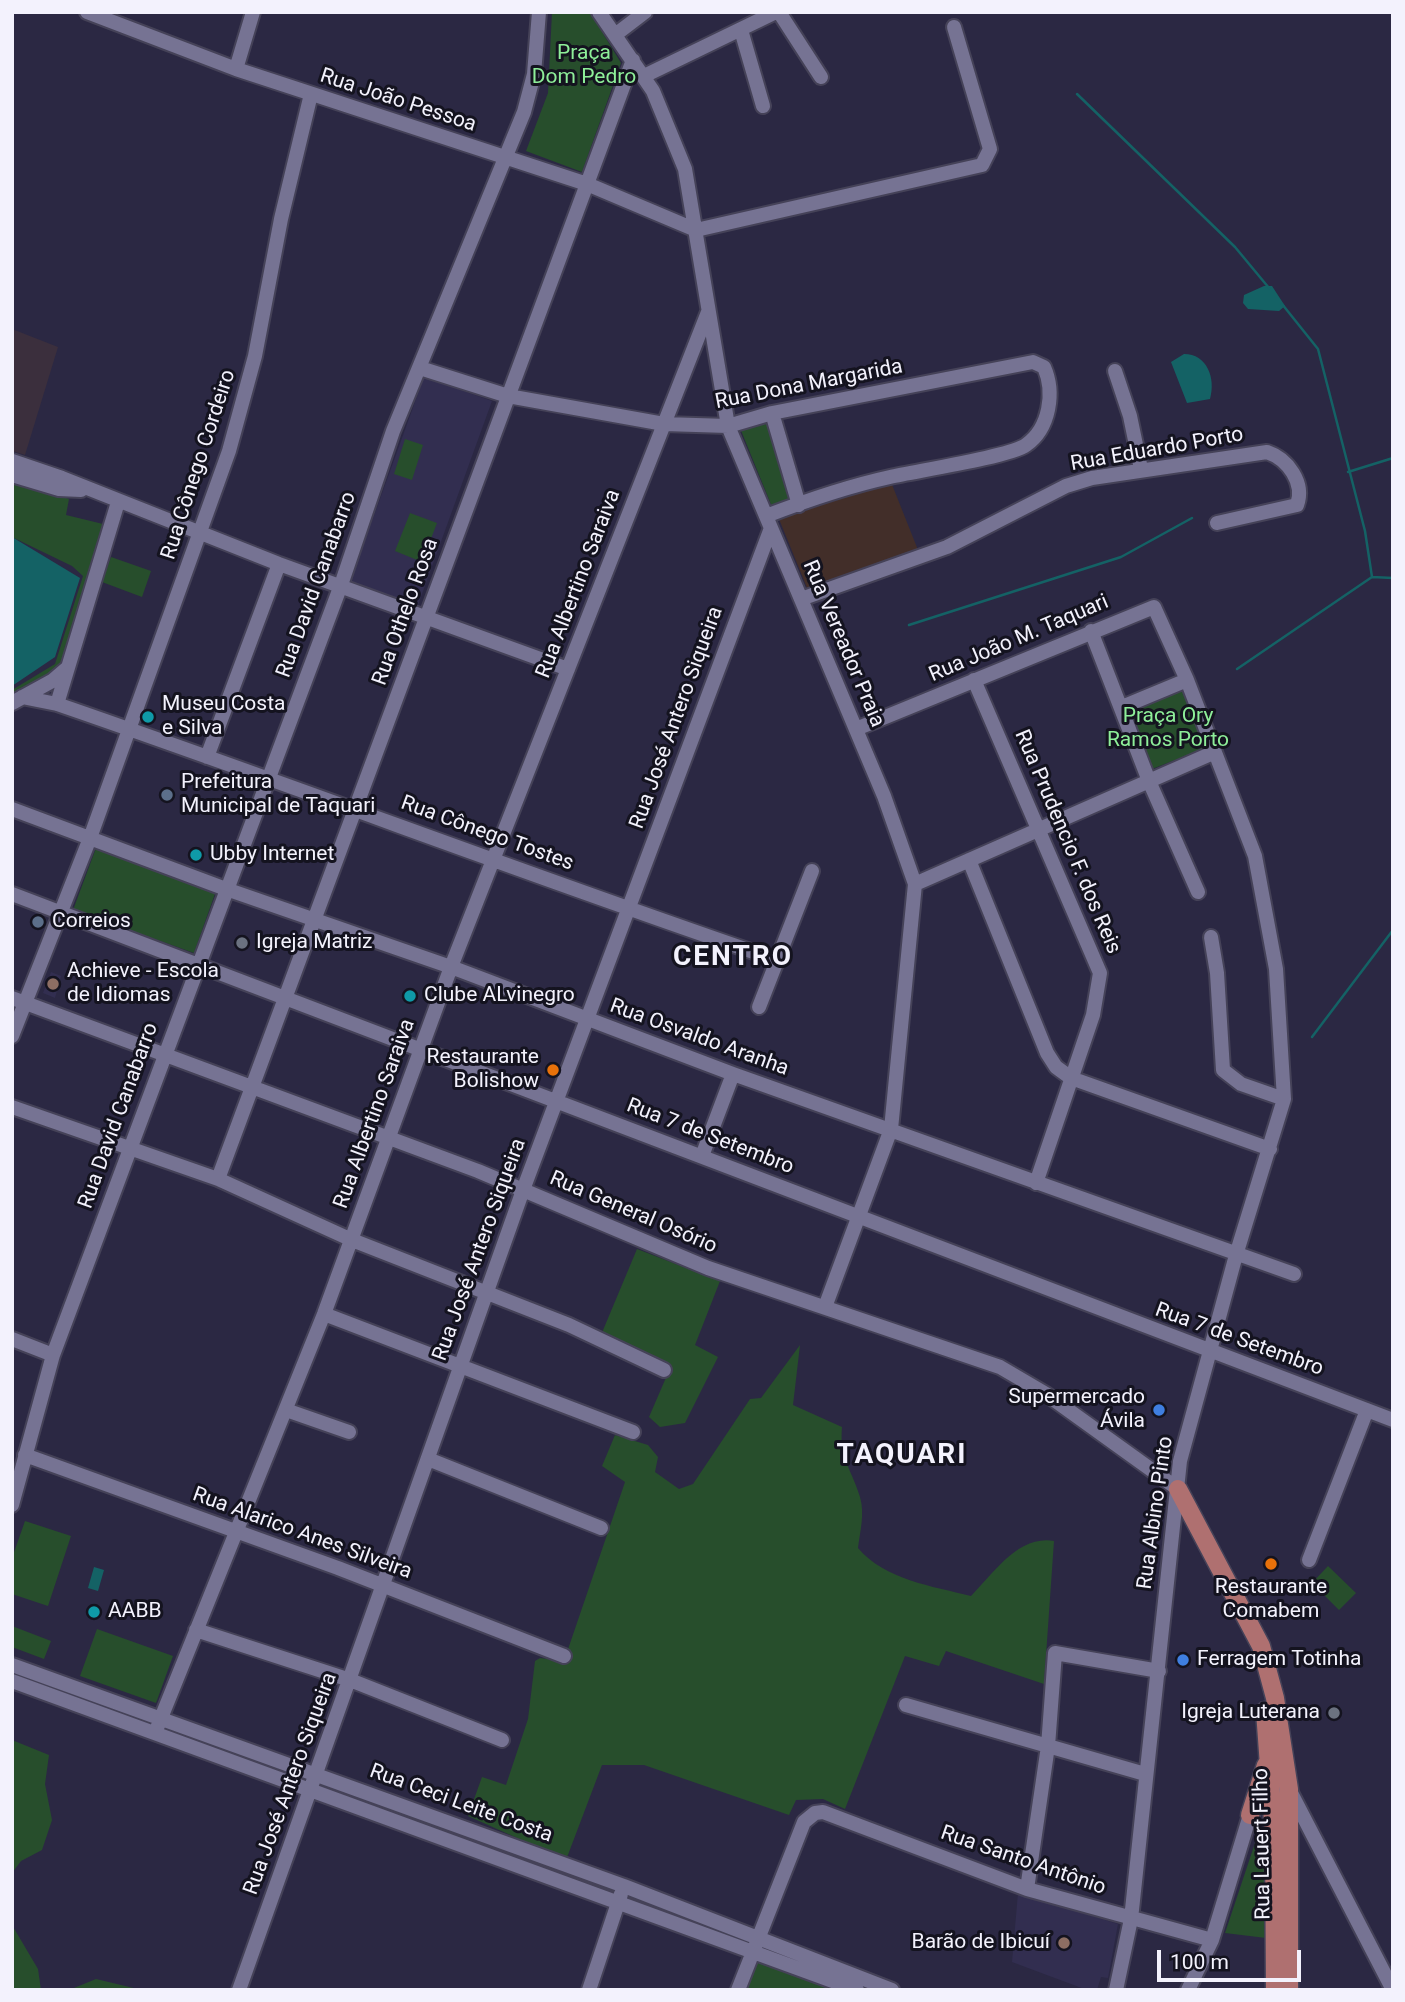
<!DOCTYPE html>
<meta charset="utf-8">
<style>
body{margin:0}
#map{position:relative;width:1405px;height:2002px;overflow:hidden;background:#2b2843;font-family:Roboto,sans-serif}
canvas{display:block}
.frame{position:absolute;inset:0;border:14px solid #f3f2fd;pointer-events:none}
.scale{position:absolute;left:1157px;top:1950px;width:144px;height:32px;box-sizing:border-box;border:4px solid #f3f2fd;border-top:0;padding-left:9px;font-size:21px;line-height:24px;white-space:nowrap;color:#f3f2fd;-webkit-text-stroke:5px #14131f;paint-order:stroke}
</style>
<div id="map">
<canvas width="1405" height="2002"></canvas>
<div class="frame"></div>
<div class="scale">100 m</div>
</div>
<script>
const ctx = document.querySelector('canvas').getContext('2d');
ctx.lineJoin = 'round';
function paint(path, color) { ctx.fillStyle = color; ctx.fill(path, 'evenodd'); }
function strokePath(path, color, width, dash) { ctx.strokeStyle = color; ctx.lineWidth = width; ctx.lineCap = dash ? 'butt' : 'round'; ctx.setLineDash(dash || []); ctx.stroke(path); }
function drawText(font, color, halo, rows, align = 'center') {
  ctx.font = font + ' Roboto,sans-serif'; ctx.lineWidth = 6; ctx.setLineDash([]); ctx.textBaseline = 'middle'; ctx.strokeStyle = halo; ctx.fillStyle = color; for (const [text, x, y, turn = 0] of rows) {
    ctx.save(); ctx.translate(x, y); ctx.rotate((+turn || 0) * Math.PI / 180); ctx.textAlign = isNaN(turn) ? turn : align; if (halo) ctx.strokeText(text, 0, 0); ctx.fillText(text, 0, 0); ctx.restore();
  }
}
paint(new Path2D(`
 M424,377L492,401L418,605L350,582Z
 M51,972L61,976L55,998L43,993Z
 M1018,1893L1118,1924L1108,1978L1101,1977L1097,1990H1087L1012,1962Z`), '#322e50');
paint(new Path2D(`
 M891,482L918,550L807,588L779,519Z`), '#422e29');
paint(new Path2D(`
 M12,329L58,347L25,455L12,451Z`), '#3b2f3d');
paint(new Path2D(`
 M552,12H590L621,63L582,172L526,151L548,93Z
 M770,420L790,502L772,507L740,428Z
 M405,439L423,445L412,480L394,474Z
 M12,480L69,499L66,515L103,524L66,656L54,674L12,698V690L55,664L83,576L72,566L12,537Z
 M410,513L437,523L422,562L395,551Z
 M111,557L151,571L142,597L102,582Z
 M1184,688L1206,748L1152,769L1131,711Z
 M96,848L216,891L194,953L73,910Z
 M637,1249L720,1281L695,1345L718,1357L685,1423L660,1427L649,1417L671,1366L601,1335Z
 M800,1345L793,1405L842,1427C839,1458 852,1470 860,1497C865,1514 860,1531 858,1548C885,1580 932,1586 971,1596C994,1573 1018,1535 1054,1541L1044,1684L946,1651L939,1666L905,1656L845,1809L823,1799L796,1800L789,1815L644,1765H602L566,1860L468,1816L482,1777L506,1785L528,1719L535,1661L540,1658L564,1661L625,1482L602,1466L615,1435L648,1445L658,1457L655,1472L679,1489L693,1484L750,1399L761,1398Z
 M25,1521L71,1536L48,1606L12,1594V1558Z
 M1328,1566L1356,1593L1339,1610L1312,1583Z
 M12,1626L51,1641L44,1659L12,1647Z
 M97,1629L173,1656L156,1703L80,1676Z
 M12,1740L49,1755L45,1784L52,1820L42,1850L21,1861L12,1873Z
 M1259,1831L1266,1832V1938L1225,1933Z
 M12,1925L38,1969L41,1990H12Z
 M756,1959L838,1990H745Z
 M96,1979L142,1990H69Z`), '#274e2c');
paint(new Path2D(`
 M1264,286H1272L1285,306L1279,311L1248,309L1243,303L1244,295Z
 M1184,354C1207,354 1216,378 1210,399L1187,403L1171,362Z
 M12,537L80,578L55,657L12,686Z
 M94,1567L104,1570L98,1591L88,1588Z`), '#146265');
strokePath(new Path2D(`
 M1077,94L1235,247L1269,288
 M1282,304L1318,349L1365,531L1372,577
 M1348,472L1393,458
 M909,625L1121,557L1192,518
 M1237,669L1372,577L1393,578
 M1312,1037L1393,930`), '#146265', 2.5);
const minor = new Path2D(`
 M87,12L236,69L587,184L696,230
 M599,12L653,91L685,169L728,426L884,796L915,884L891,1129L825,1307
 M779,12L821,77
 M741,30L763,106
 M615,35L645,12
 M236,69L253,12
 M644,76L776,12
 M696,230L982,165L990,149L954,27
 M420,368L508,396L664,424L728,426L772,413L1033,362L1044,367C1055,392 1050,428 1026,445C1009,457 916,471 890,477C849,486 805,501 766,516
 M1115,371L1130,416L1141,469
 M772,413L799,505
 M12,461L62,478L279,564L568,669
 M12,475L59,489L81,490
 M801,599L947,547L1066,486L1092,478L1267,452C1288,459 1305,483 1297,505L1217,523
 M1091,631L1149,781L1198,892
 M974,680L1100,973L1093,1015L1036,1183
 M22,697L57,704C298,787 536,878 777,960
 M12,703L52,681L66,669
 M57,704L118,502
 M1122,707L1187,680
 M856,729L1154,607L1187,680L1255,856L1276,969L1284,1099L1236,1255L1180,1461L1131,1919L1116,1990
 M207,757L279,564
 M12,809L226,889L451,967L733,1074L1294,1274
 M969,860L1047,1053L1056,1067L1071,1078L1270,1149
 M915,884L1215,752
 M12,894L1393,1420
 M1211,937L1217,973L1223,1070L1241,1084L1284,1099
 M12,998L478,1171L708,1268L1000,1367L1046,1394L1178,1489
 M759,1007L812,871
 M12,1036L90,838L229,451L255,356L281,219L311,94
 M12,1107L218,1179L352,1240L569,1325L664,1370
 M702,1156L733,1074
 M218,1179L633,60
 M324,1314L633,1432
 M12,1339L53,1355
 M286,1410L349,1432
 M25,1455L338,1568L564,1656
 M428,1459L601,1528
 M12,1505L53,1355L341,585L393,431L524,112L534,74L539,12
 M1309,1560L1367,1410
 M196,1630L350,1680L502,1740
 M12,1665L624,1886L892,1990
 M12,1681L857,1990
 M906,1705L1145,1774
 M155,1733L324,1314L451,967L708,312
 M1027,1889L1048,1746L1055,1653L1159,1671
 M239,1990L523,1190L771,528
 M589,1990L621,1894
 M738,1990L804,1822L815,1813L823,1812L1027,1889L1212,1940
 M1188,1990L1212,1940L1250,1815L1271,1790L1278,1787L1289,1789L1393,1990`);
const major = new Path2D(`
 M1178,1489L1261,1646L1275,1698L1289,1789V1990
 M1265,1711L1274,1835L1275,1990
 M1250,1815L1266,1765`);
strokePath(minor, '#454258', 18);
strokePath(major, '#454258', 21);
strokePath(minor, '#767393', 14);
strokePath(major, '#af7070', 18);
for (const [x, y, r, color] of [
 [148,717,7,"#0f9aa8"],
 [167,795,7,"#5c6f8a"],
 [196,855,7,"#0f9aa8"],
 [38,922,7,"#5c6f8a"],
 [242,943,7,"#6b7280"],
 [53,984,7,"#8d6e63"],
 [410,996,7,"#0f9aa8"],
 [553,1070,7,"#e8710a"],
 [1159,1410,7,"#3f7fe0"],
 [1271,1564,7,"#e8710a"],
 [94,1612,7,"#0f9aa8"],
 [1183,1660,7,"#3f7fe0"],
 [1334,1713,7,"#6b7280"],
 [1064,1943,7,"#8d6e63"]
]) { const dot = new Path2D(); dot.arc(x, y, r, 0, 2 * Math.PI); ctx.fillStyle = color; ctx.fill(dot); strokePath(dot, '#14131f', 2.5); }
drawText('21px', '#8eee99', '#14131f', [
 ["Praça",584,54],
 ["Dom Pedro",584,78],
 ["Praça Ory",1168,717],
 ["Ramos Porto",1168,741]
]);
drawText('21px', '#f3f2fd', '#14131f', [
 ["Rua João Pessoa",398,101,18],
 ["Rua Dona Margarida",809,385,-11],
 ["Rua Eduardo Porto",1157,450,-10],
 ["Rua Cônego Cordeiro",199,465,-72],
 ["Rua Albertino Saraiva",579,584,-69],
 ["Rua David Canabarro",317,585,-70],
 ["Rua Othelo Rosa",406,612,-70],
 ["Rua João M. Taquari",1019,639,-23],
 ["Rua Vereador Praia",843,644,67],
 ["Rua José Antero Siqueira",677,718,-70],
 ["Rua Cônego Tostes",487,834,20],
 ["Rua Prudencio F. dos Reis",1067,842,67],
 ["Rua Osvaldo Aranha",699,1038,20],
 ["Rua Albertino Saraiva",375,1114,-70],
 ["Rua David Canabarro",119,1116,-70],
 ["Rua 7 de Setembro",710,1137,21],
 ["Rua General Osório",633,1213,23],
 ["Rua José Antero Siqueira",480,1250,-70],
 ["Rua 7 de Setembro",1239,1340,20],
 ["Rua Albino Pinto",1156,1513,-82],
 ["Rua Alarico Anes Silveira",302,1534,20],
 ["Rua José Antero Siqueira",291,1784,-70],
 ["Rua Ceci Leite Costa",461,1804,20],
 ["Rua Lauert Filho",1263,1844,-91],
 ["Rua Santo Antônio",1023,1861,19]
]);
drawText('21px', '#f3f2fd', '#14131f', [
 ["Museu Costa",162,705],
 ["e Silva",162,729],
 ["Prefeitura",181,783],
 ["Municipal de Taquari",181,807],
 ["Ubby Internet",210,855],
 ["Correios",52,922],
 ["Igreja Matriz",256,943],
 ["Achieve - Escola",67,972],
 ["de Idiomas",67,996],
 ["Clube ALvinegro",424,996],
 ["Restaurante",539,1058,"right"],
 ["Bolishow",539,1082,"right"],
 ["Supermercado",1145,1398,"right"],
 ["Ávila",1145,1422,"right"],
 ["Restaurante",1271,1588,"center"],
 ["Comabem",1271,1612,"center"],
 ["AABB",108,1612],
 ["Ferragem Totinha",1197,1660],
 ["Igreja Luterana",1320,1713,"right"],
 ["Barão de Ibicuí",1050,1943,"right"]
], 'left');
ctx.letterSpacing = '2px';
drawText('bold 28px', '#f3f2fd', '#14131f', [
 ["CENTRO",733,958],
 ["TAQUARI",902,1456]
]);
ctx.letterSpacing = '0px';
</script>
